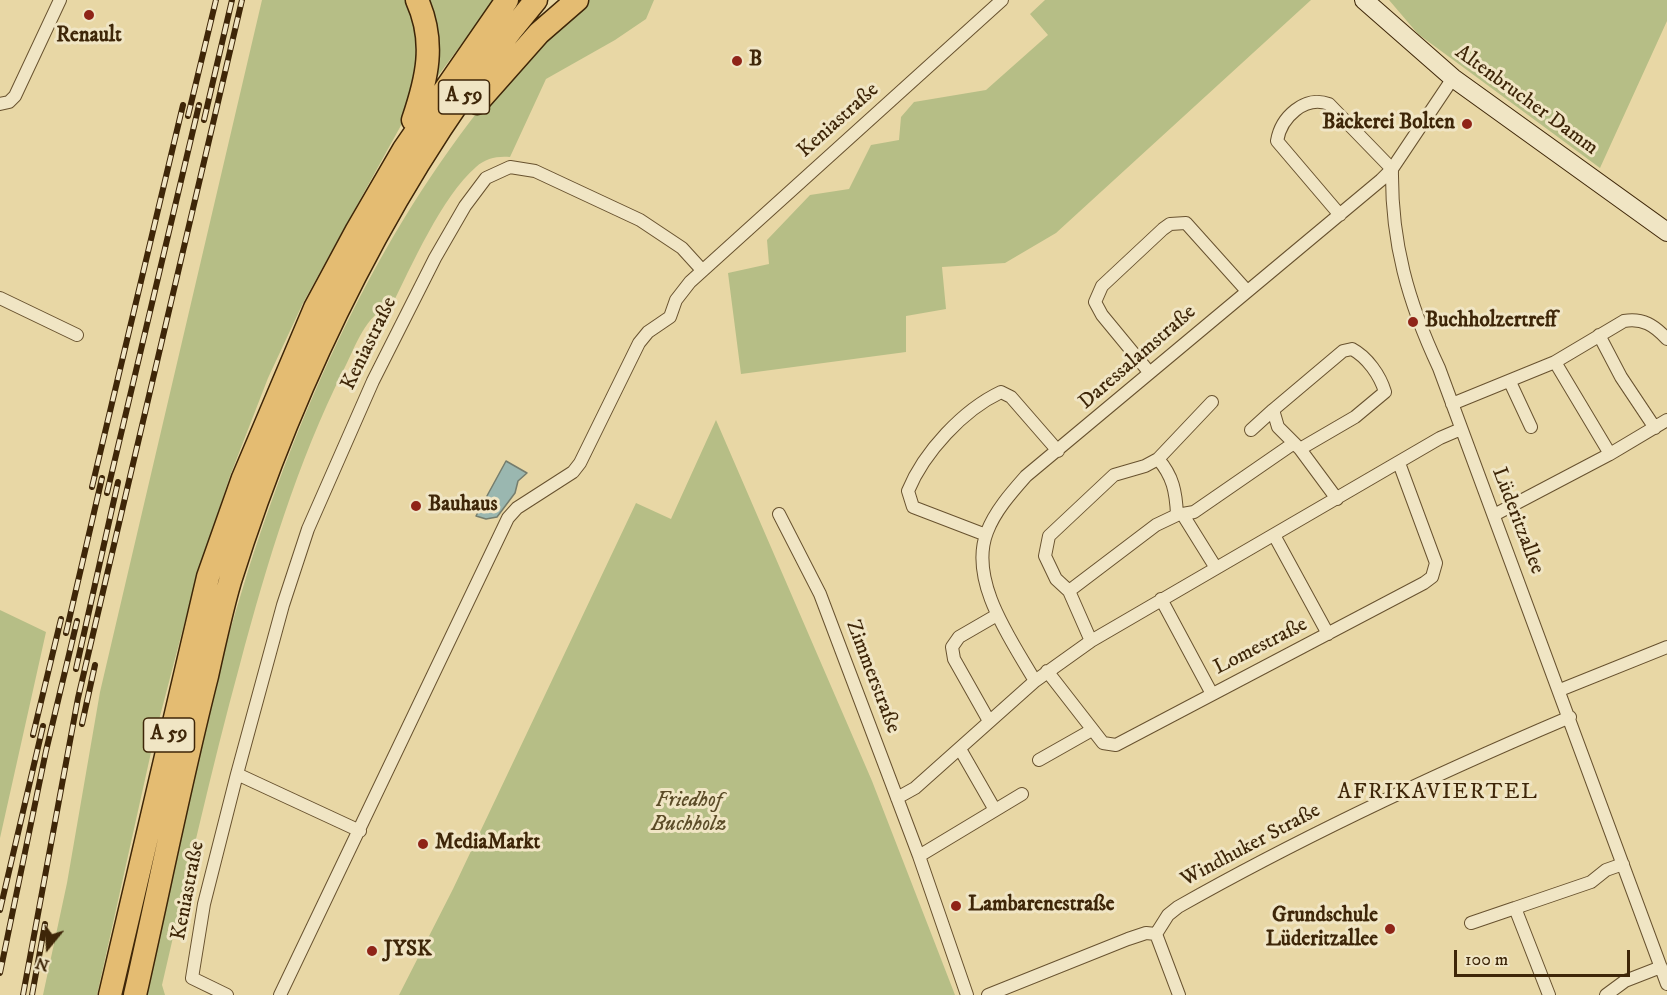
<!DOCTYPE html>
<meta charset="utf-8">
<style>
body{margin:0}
#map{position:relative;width:1667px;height:995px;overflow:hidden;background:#e8d7a5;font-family:"IM FELL DW Pica",serif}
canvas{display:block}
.north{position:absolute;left:18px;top:917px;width:60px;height:60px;-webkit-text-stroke:4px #f0e5c4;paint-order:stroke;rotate:198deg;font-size:16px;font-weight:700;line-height:24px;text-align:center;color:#3e2608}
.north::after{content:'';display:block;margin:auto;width:21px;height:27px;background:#3e2608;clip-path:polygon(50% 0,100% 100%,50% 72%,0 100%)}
.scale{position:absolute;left:1454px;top:950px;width:176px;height:27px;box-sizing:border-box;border:3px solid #3e2608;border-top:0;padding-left:8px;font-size:18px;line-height:21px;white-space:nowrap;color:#3e2608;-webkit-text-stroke:4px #f0e5c4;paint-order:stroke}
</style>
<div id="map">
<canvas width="1667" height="995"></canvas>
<div class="north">N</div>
<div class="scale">100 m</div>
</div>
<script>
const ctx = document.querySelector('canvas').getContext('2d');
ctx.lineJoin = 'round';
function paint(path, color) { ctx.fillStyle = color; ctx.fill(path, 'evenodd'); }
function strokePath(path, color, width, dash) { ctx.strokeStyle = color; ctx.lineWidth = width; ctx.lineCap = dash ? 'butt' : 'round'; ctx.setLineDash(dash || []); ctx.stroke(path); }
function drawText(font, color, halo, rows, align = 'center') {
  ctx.font = font + ' "IM FELL DW Pica",serif'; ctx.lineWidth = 6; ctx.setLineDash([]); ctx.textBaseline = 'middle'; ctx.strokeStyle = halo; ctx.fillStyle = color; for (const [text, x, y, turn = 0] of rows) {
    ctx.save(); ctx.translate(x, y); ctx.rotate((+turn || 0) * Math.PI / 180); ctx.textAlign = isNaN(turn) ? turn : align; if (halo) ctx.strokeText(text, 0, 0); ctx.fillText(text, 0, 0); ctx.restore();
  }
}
paint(new Path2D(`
 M262,0H410L419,18L415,100L303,303L268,378L230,476L197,575L154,739L97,995H43L67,883L100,692Z
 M423,0H494L432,84Z
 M585,0H654L646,19L615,40L546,79L510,157C497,156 486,158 476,167C442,196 411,267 391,307C366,312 355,348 344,369C297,463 267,563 240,664C211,770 187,878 162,985L165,995H146C176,858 202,718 244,584C298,411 376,236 491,95C519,61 554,31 585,0Z
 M1045,0H1311L1056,233L1005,263L942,267L946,309L906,316V352L741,374L728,273L769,264L767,240L810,195L849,189L871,145L899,140L901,117L914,102L986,90L1048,35L1030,14Z
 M1389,0H1667V21L1600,168L1418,34Z
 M716,420L872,781L955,995H399L453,889L636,503L671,519Z
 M0,610L46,632L0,838Z`), '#b6be86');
const water = new Path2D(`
 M506,461L527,473L518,481L515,493L497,517L486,519L476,516Z`);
paint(water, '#9ab7b0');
strokePath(water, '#757d6d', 1.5);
const minor = new Path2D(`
 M0,104L9,102L15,96L60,0
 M1392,169C1391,242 1408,302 1439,368L1667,984
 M1340,215L1277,141C1281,117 1305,95 1329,104L1392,169
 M0,298L77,335
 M1599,335L1621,377L1655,428
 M1555,362L1610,454
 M1149,372L1102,315L1095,302L1102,286L1163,229L1170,224L1186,223L1247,291
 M1510,382L1531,427
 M1212,402L1158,459L1145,466L1114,475L1049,536L1045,556L1056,579L1069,591L1156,525L1177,515L1194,512L1294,443
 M1452,404L1555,362L1624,321C1643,318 1654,325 1667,339
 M1251,430L1273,410
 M1300,449L1278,427L1273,410L1343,351L1352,349C1367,357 1380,375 1385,392L1355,417L1300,449L1337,499
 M1158,459C1173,476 1176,492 1177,515
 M779,514L820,594L919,856L967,995
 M1183,515L1216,568
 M1494,515L1610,454L1667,420
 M986,535L913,507L908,491C924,452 963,410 1001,392L1011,397L1058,451
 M1274,535L1328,634
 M1069,591L1091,641
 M1161,599L1212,694
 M1047,671L1103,743L1116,745L1424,583L1432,577L1436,563L1399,463
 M1035,681C1012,641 968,581 987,532C995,511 1011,493 1026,476L1381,180L1392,169L1453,78
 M1560,690L1667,647
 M989,721L954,659L952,647L959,637L997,615
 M960,749L995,810
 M1039,760L1092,730
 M897,798L915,788L1035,681L1091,641L1440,438L1461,429
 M360,831L237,774L283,605L308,529L373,381L435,258L465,206L486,178L510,167L535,171L640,220L682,248L702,270
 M919,856L1022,794
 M1471,923L1515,908
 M1156,934L1179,995
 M227,995L192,978L204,904L237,774
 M280,995L508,518L517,508L573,472L580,463L639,343L648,332L670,317L676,300L690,282L1002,0
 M988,995L1128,939L1146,933L1156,934L1168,915L1178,907C1305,835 1436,774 1570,717
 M1549,995L1515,908L1591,882L1606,870L1623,864
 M1606,995L1625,981L1661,967`);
const secondary = new Path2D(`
 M1364,0L1453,78L1667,232`);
const motorway = new Path2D(`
 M477,103L539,33L577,0
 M413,120C427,79 436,42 417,0
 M110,995L208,577L243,478L315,308L357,230L404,149L507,0
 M135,995C159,889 180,782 207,676C214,644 221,612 230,581C294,377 398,164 536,0`);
strokePath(minor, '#68522f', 14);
strokePath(secondary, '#3e2608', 20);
strokePath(motorway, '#3e2608', 25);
strokePath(minor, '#f0e5c4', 12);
strokePath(secondary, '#f0e5c4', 18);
strokePath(motorway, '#e4bc72', 22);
const rail = new Path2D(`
 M188,116L216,0
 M204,120L232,0
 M92,487L183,105
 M107,493L199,105
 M66,633L102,478
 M76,669L118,482
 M82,724L95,665
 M33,735L61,619
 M0,910L43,726
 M0,973L46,751L77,621
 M23,995L78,698L242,0
 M32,995L45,924`);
strokePath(rail, '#3e2608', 6);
strokePath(rail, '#f0e5c4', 4, [11]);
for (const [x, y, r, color] of [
 [89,15,6,"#8f2418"],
 [737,61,6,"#8f2418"],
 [1467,124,6,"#8f2418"],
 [1413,322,6,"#8f2418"],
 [416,506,6,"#8f2418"],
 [423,844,6,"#8f2418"],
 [956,906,6,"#8f2418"],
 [1390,929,6,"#8f2418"],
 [372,951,6,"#8f2418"]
]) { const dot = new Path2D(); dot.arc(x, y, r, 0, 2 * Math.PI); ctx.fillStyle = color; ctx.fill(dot); strokePath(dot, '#f0e5c4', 2); }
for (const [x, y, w] of [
 [464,97,51],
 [169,735,51]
]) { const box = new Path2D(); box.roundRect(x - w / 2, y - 17, w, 34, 4.5); ctx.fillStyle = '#f0e5c4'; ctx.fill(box); strokePath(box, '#3e2608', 1.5); }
drawText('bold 20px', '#3e2608', null, [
 ["A 59",464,97],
 ["A 59",169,735]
]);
drawText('bold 21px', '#3e2608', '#f0e5c4', [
 ["Renault",89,37,"center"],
 ["B",749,61],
 ["Bäckerei Bolten",1455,124,"right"],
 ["Buchholzertreff",1425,322],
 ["Bauhaus",428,506],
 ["MediaMarkt",435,844],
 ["Lambarenestraße",968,906],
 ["Grundschule",1378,917,"right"],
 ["Lüderitzallee",1378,941,"right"],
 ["JYSK",384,951]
], 'left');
drawText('21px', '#3e2608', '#f0e5c4', [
 ["Altenbrucher Damm",1526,101,36],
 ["Keniastraße",839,121,-42],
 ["Keniastraße",370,344,-64],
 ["Daressalamstraße",1138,358,-41],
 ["Lüderitzallee",1517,521,69],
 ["Lomestraße",1261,647,-27],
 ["Zimmerstraße",872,677,69],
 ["Windhuker Straße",1251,846,-28],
 ["Keniastraße",189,891,-79]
]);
drawText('italic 21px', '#5c4c28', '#f0e5c4', [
 ["Friedhof",689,802],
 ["Buchholz",689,826]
]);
ctx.letterSpacing = '1.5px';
drawText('22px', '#3e2608', '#f0e5c4', [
 ["AFRIKAVIERTEL",1438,793]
]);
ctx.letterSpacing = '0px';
</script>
